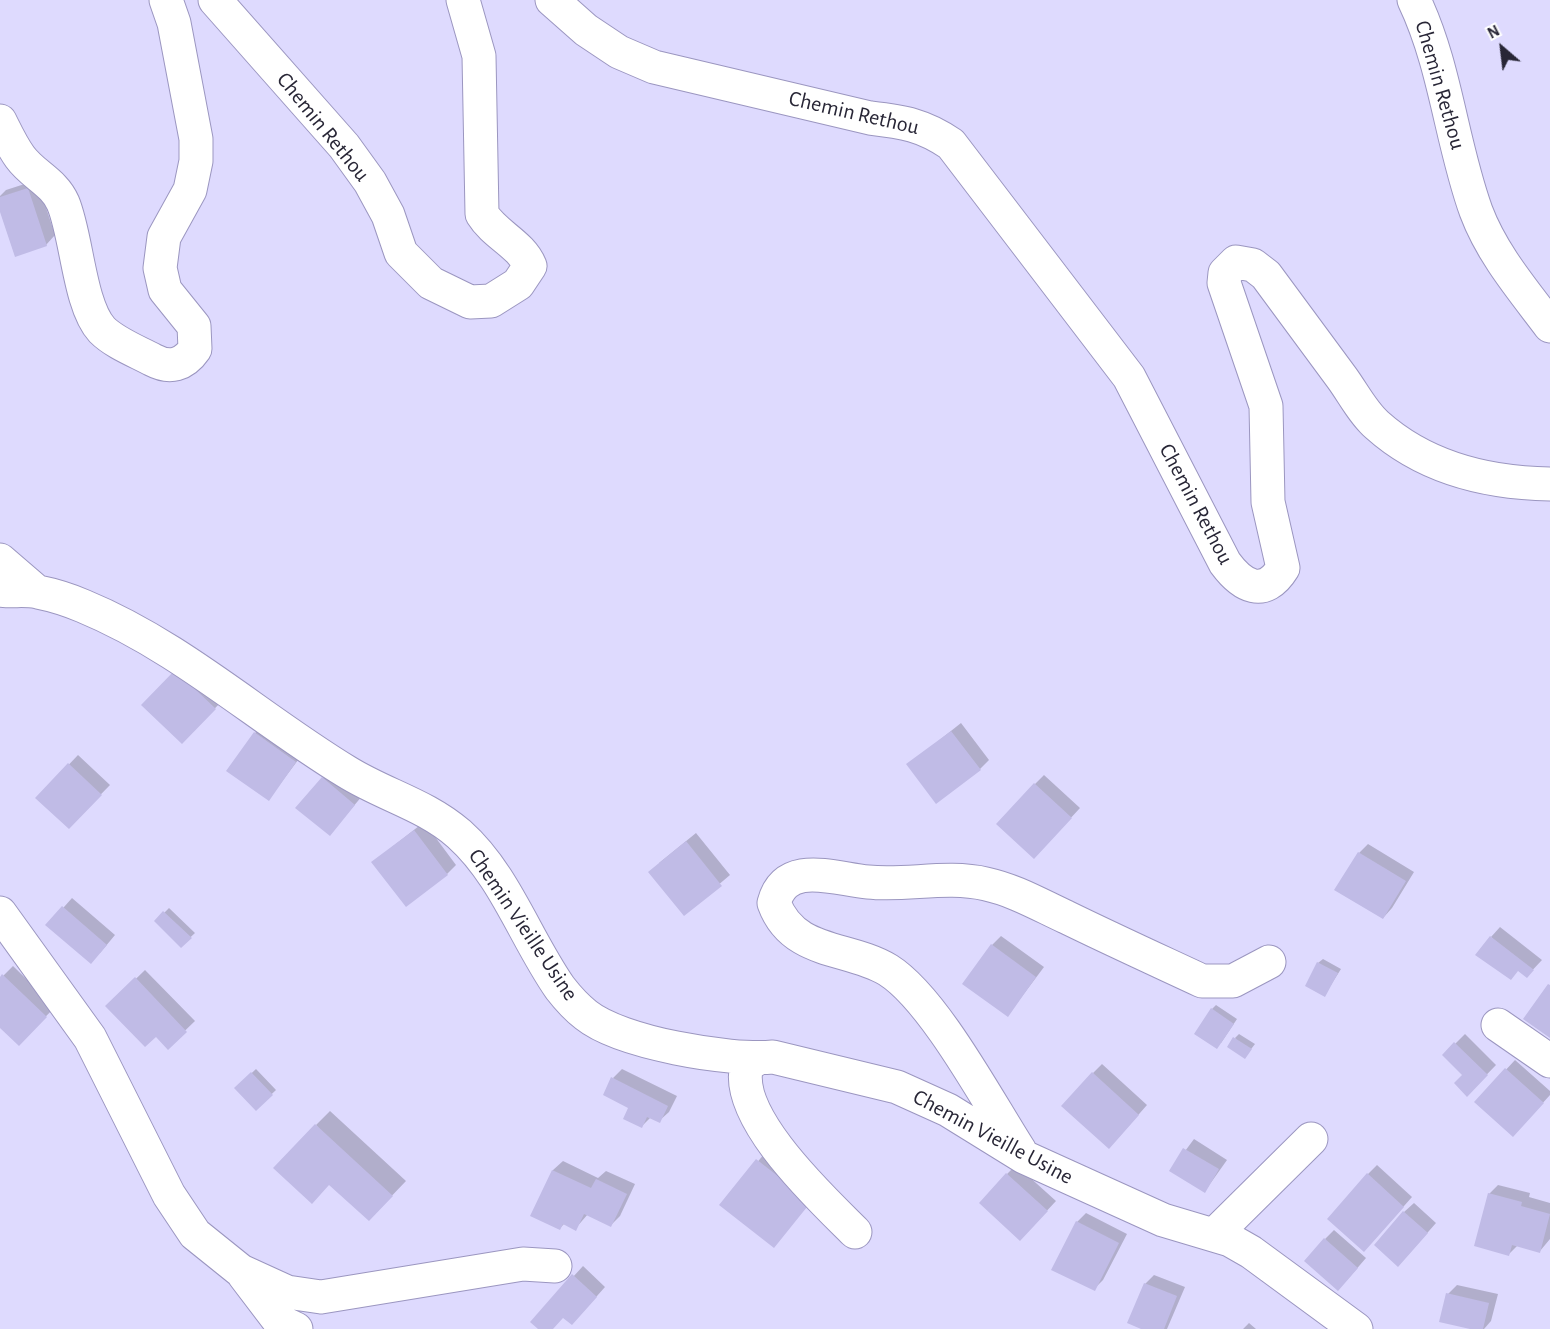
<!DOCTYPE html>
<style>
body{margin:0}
#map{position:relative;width:1550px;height:1329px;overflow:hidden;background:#dedafe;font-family:"Alegreya Sans",sans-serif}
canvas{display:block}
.north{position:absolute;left:1472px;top:18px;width:60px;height:60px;-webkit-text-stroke:4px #fff;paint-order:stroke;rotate:332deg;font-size:16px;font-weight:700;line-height:24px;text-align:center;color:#282636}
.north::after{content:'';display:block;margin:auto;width:21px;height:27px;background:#282636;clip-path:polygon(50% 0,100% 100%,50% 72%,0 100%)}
</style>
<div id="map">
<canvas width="1550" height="1329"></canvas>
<div class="north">N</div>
</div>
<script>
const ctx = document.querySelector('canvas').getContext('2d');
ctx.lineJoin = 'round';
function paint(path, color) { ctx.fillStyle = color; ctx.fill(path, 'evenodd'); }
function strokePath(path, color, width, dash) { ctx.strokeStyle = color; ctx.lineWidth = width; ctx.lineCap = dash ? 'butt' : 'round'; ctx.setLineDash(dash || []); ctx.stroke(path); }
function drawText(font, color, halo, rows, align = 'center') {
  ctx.font = font + ' "Alegreya Sans",sans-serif'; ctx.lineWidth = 6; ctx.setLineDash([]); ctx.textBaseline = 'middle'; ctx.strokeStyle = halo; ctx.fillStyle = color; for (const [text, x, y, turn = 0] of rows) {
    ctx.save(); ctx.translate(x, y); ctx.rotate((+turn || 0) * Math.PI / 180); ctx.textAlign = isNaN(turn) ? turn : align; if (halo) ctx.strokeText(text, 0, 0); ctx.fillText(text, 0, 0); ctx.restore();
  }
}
paint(new Path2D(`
 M37,180L55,235L46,245L0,208V196L6,190Z
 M185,662L224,699L182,742Z
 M961,723L989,760L980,769L908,765Z
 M264,724L304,752L269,799L255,733Z
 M78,755L110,785L69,827L37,798Z
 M332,769L363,795L330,834L323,778Z
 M1044,775L1080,808L1043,848L1035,784Z
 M424,822L456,865L447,874L373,862Z
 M696,833L730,875L684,914L659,863Z
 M1368,844L1414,872L1392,908L1383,918L1359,853Z
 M72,898L115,935L100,953L48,925Z
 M169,908L195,933L181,946L156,921Z
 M1500,927L1542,960L1527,976L1491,937Z
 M1001,936L1044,967L1008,1015L992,945Z
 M1323,959L1341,969L1324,996L1318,963Z
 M13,966L55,1007L19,1044L0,1026V979Z
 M145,970L195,1021L168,1047L156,1035L108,1006Z
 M1216,1005L1237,1019L1221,1043L1212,1009Z
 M1239,1034L1255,1044L1245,1057L1235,1038Z
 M1465,1034L1496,1065L1467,1095L1464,1075L1444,1055Z
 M1515,1060L1550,1091V1095L1522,1126L1476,1102Z
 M1102,1064L1147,1105L1118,1138L1093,1073Z
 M256,1069L276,1090L256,1109L236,1088Z
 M622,1069L677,1096L669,1112L659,1121L651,1117L641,1127L613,1078Z
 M330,1111L406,1181L383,1205L316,1125Z
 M1194,1139L1227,1160L1205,1191L1171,1170Z
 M771,1146L823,1187L774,1246L721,1205Z
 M563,1161L598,1178L606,1171L635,1184L620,1216L611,1225L588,1214L575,1229L564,1224L559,1229L532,1215L553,1170Z
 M1016,1165L1056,1201L1029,1230L1007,1174Z
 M1377,1165L1412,1197L1373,1241L1368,1174Z
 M1498,1185L1530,1193L1529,1197L1550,1203V1239L1540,1251L1518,1245L1509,1254L1489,1194Z
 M1414,1203L1436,1223L1407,1256L1404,1212Z
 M1086,1213L1127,1234L1103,1280L1094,1289L1077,1222Z
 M1334,1230L1366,1258L1347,1280L1325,1239Z
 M583,1266L605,1287L581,1314L563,1316L551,1329H540L532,1322Z
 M1154,1275L1185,1287L1167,1329H1145V1284Z
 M1457,1285L1498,1294L1491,1321L1484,1329H1476L1448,1294Z
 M1249,1323L1256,1329H1243Z`), '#0003');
paint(new Path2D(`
 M28,188L47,246L15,257L0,212V197Z
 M175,670L216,709L182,744L141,705Z
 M951,731L981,770L936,804L906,764Z
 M254,732L296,762L269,801L226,771Z
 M68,763L102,795L69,829L35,798Z
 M322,777L355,805L330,836L295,808Z
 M1034,783L1072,818L1034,859L996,824Z
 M414,830L448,875L406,907L371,862Z
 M686,841L722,886L684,916L648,872Z
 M1358,852L1406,881L1383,919L1334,890Z
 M62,906L107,945L91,964L45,925Z
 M163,911L192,938L181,948L154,921Z
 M1490,936L1534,970L1527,978L1518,971L1511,980L1475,955Z
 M991,944L1036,977L1008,1017L962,984Z
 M1317,962L1338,973L1325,997L1305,986Z
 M2,974L47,1017L19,1046L0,1028V977Z
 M135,977L187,1032L168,1050L156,1037L145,1047L105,1006Z
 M1548,984L1550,985V1038L1523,1019Z
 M1211,1008L1234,1024L1217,1049L1194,1034Z
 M1233,1037L1252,1049L1245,1059L1227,1047Z
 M1454,1042L1488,1075L1467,1097L1454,1083L1462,1075L1442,1055Z
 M1505,1068L1544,1103L1513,1137L1474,1102Z
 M251,1072L273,1095L256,1111L234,1088Z
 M1092,1072L1139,1115L1109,1149L1061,1106Z
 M611,1077L668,1106L660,1123L647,1117L642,1128L623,1119L628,1108L603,1095Z
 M315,1124L393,1196L369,1221L329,1185L312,1204L273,1168Z
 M1183,1148L1219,1169L1205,1193L1169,1171Z
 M756,1159L811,1202L774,1248L719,1205Z
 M552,1170L591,1188L596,1179L627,1194L611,1227L584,1214L576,1231L563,1224L560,1230L530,1216Z
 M1006,1173L1048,1211L1020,1241L979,1203Z
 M1367,1173L1404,1207L1364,1252L1327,1219Z
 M1488,1193L1522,1202L1521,1206L1550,1214L1540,1253L1512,1245L1509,1256L1474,1246Z
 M1403,1211L1428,1233L1398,1267L1374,1245Z
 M1076,1221L1119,1243L1095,1291L1051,1270Z
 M1324,1238L1358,1268L1338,1291L1304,1261Z
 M572,1274L597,1297L572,1325L563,1318L553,1329H538L530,1322Z
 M1144,1283L1177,1296L1164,1329H1141L1127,1323Z
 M1446,1293L1489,1303L1483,1329H1470L1439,1322Z`), '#c0bbe6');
const minor = new Path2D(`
 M215,0L344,146L370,182L388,215L401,253L431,283L470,302L491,301L518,284L530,266C521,244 495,235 482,214L479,56L463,0
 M552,0L586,30L619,52L654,67L870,118C904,122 923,125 951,144L1129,377L1225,563C1242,586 1264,599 1283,568L1268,502L1266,406L1224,283L1225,273L1236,262L1253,265L1266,275C1291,309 1316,343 1342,378C1353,393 1363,413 1377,425C1425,468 1488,483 1550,484
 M1414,0C1446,67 1451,142 1476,211C1492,254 1523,290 1550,326
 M0,121C6,133 12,146 20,157C33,175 54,182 63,203C77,236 79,305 102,330C115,343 136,351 153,360C170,369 184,365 195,349L194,326L165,290L160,268L164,237L190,190L196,161V139L174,23L166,0
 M0,560L36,591
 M0,590C12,592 25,589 38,592C53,595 69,600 83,606C180,646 258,718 347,772C384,795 426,805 459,834C505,875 525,938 560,988C567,997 577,1008 586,1015C621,1043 729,1061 773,1057L897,1087L948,1110L1024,1157L1163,1220L1230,1240L1251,1252L1356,1329
 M0,913L90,1038L169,1195L195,1234L241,1271L287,1292L321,1297L523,1264L555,1266
 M1498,1025L1550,1061
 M757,1059L747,1065C732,1116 822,1199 855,1232
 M1020,1151C989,1103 934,999 888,970C848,946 793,955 774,903C786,859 834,879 868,882C907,886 947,875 986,884C1014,890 1040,905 1066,917C1111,939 1157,960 1202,981H1233L1269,962
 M1214,1235L1311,1139
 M244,1275L279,1321L296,1329`);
strokePath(minor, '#9b96c0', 35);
strokePath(minor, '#fff', 33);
drawText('22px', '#282636', '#fff', [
 ["Chemin Rethou",1440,85,74],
 ["Chemin Rethou",854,113,13],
 ["Chemin Rethou",323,127,51],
 ["Chemin Rethou",1196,504,62],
 ["Chemin Vieille Usine",523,925,56],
 ["Chemin Vieille Usine",993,1137,28]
]);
</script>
